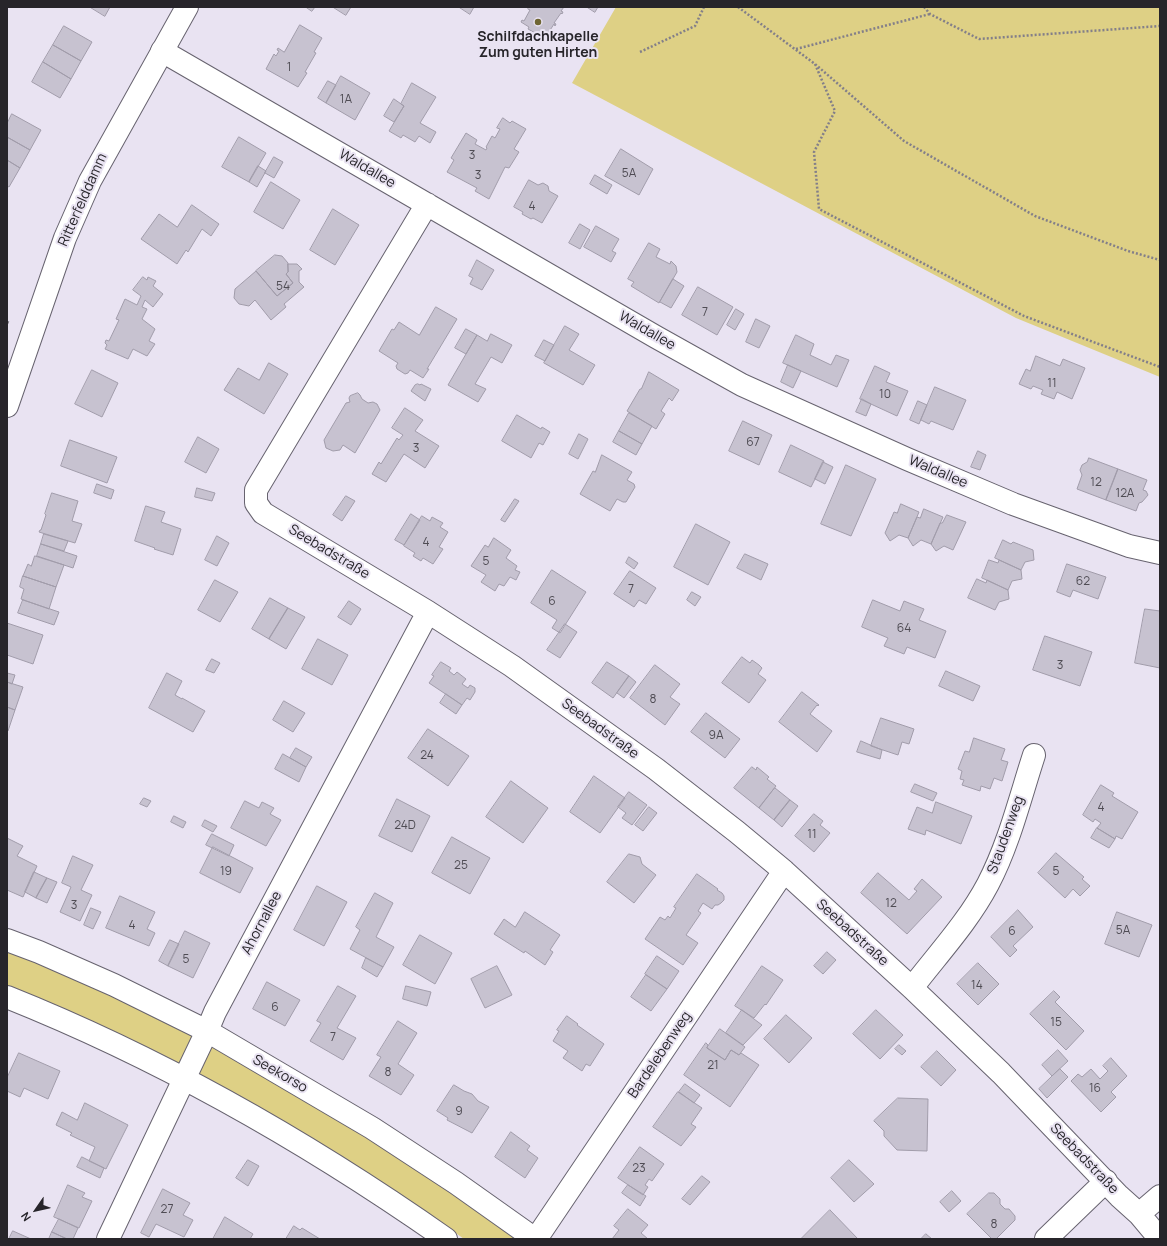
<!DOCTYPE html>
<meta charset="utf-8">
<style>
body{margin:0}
#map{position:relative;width:1167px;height:1246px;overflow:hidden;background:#e9e3f2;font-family:Manrope,sans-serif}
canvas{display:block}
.frame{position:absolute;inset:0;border:8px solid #27252a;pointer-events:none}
.north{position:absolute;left:16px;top:1190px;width:40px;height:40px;-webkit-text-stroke:3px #e9e3f2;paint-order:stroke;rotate:236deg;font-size:11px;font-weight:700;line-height:16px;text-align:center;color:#27252a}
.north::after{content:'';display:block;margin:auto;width:14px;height:18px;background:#27252a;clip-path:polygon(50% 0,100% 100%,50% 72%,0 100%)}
</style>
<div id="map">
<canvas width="1167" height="1246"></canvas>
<div class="frame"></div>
<div class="north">N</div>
</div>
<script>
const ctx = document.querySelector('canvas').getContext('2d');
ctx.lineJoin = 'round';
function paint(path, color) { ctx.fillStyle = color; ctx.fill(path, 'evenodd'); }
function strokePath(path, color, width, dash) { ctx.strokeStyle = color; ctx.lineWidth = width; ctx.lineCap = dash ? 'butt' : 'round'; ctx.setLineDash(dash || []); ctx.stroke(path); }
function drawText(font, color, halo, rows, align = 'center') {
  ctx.font = font + ' Manrope,sans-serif'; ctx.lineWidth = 4; ctx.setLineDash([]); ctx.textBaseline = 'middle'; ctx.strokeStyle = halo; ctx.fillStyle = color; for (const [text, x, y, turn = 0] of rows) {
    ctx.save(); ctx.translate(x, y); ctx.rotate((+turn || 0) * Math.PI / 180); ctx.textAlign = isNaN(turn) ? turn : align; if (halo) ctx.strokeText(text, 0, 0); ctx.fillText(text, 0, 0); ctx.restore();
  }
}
paint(new Path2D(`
 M616,7H1160V377L1016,318L572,83Z
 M7,951L90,985L190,1033L193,1037L183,1064L178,1065L43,1001L7,986Z
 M213,1047L365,1134L520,1239H464L446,1226L199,1076L197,1073L209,1048Z`), '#ded085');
const building = new Path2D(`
 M90,7H110L105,16Z
 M306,7H315L312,11Z
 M333,7H351L346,15Z
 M459,7H474L470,14Z
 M530,7L531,8L532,7H564L561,11L563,12L562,14L561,13L554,23L556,24L555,26L554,24L547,35L549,36L548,38L540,33L539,35L528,29L529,27L521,22L522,20L524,21L530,10L528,9Z
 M587,7H598L595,12Z
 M300,25L322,38L314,52L316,53L305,72L307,73L298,87L266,69L274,54L276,56L279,51L277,50L278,48L284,52Z
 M64,26L92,42L81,61L53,45Z
 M53,45L81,61L71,79L43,62Z
 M43,62L71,79L60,98L32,82Z
 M341,76L370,93L355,120L326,103Z
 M328,81L336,85L326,103L318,98Z
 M412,83L436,97L420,123L436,132L430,143L419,136L415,142L403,135L401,138L389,131L404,106L401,104Z
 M394,99L404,106L394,122L384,116Z
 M12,114L41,130L30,150L7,137V124Z
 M503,118L510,123L512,121L526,129L514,149L519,152L509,168L505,167L489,199L475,191L477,188L447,172L454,160L451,158L466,133L477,140L475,144L486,150L487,148L486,147L492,136L495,138L500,129L497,128Z
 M7,137L30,150L20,168L7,160Z
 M239,137L266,153L249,182L222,167Z
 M621,149L653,169L639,195L605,176Z
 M274,157L283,162L274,178L265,173Z
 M7,160L20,168L9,187L7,186Z
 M258,166L266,171L257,187L249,182Z
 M595,175L612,185L607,194L590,184Z
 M529,180L538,185L543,183L548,186L549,191L558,196L542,223L533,218L531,219L522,214L523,212L514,207Z
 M271,182L300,200L283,229L254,212Z
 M192,205L219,224L211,236L202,229L188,252L186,250L177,264L141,239L159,214L177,227Z
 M333,209L359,225L335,265L310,250Z
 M580,224L590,230L580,249L569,243Z
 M596,226L619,239L612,251L616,253L611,262L584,247Z
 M649,243L660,249L656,257L670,264L671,261L676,266L677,272L659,303L631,286L634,282L628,279Z
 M275,255L282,256L288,263V272L286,274L293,283L277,296L256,271Z
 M477,260L494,270L482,290L470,284L473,278L469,276Z
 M288,264H297L302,269L299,271V282L304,287L284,304L286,307L271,320L255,300L249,306L239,304L234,298L235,289L256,271L277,296L293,283L286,274L288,272Z
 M143,277L147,280L148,277L156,281L153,286L163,294L153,307L145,300L142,307L147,309L142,319L155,329L149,341L155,344L147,356L133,349L128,359L105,349L107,345L105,343L106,340L109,341L119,320L116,319L125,299L137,305L141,296L133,290Z
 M673,279L684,286L671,308L660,302Z
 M698,287L733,307L717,335L682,315Z
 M436,307L457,319L427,369H429L423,378L410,370L408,373L405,374L397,369L396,366L398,363L379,351L392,329L394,330L399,322L419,335Z
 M736,309L744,314L735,330L727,325Z
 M756,319L770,326L759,348L746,342Z
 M565,326L579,334L569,350L595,365L583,385L544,363Z
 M466,329L477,335L466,354L455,348Z
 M491,334L512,345L502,363L491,357L475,384L486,389L478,402L448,385L477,335L487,341Z
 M796,335L814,344L810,355L831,365L836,355L849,360L837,387L783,363Z
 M544,340L554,345L545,361L535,356Z
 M1036,356L1060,366L1063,359L1085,368L1072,399L1057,392L1054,399L1041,394L1043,390L1033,386L1031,389L1019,384L1026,369L1030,371Z
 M269,363L288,374L264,414L224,390L238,368L259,380Z
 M788,365L801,371L793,388L781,382Z
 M875,366L890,373L886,382L908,391L897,416L860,399Z
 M92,370L118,383L102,417L75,404Z
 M649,372L679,390L672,401L669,398L661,411L665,414L656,429L627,411L640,389H641Z
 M418,384L420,385L421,384L431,389L425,401L411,391L415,385Z
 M935,387L966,400L953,430L931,421L929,424L921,420Z
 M358,393L360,395L362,399L368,403L373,402L377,404L380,410L355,453L343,445L340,450L333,451L326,448L324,440L346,403L350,402L349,398L350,396Z
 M862,399L871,404L866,416L856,412Z
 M918,401L927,405L919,424L910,420Z
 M405,408L423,420L415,431L439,446L425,468L404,454L386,482L372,474L379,462L381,464L397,438L399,440L403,435L392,428Z
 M629,413L652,426L642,444L619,431Z
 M517,415L541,429L542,427L550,432L543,445L539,443L531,458L502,441Z
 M743,421L772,435L759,465L729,451Z
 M619,431L642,444L636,455L613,442Z
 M579,434L588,439L578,459L569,454Z
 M198,437L219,449L206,473L185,462Z
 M70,440L117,457L107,483L61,466Z
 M791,445L824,461L811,487L779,472Z
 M978,451L986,455L980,470L971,467Z
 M602,455L632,472L627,480L634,484L635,487L626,502H623L617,499L610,511L580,494L593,471L595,472Z
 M1089,458L1118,469L1106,500L1077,489L1082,475L1080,470L1082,465L1087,462Z
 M823,462L833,467L825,484L815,479Z
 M846,465L876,479L851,536L821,524Z
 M1118,469L1147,480L1143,490L1146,491L1148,495L1142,502L1139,503L1136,511L1106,500Z
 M97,484L114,490L111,499L94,493Z
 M197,488L215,493L212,501L195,497Z
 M52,493L78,501L72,521L82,524L75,543L39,532L40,530H41L46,515L45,514Z
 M346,496L355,501L342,521L333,515Z
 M515,499L519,501L505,522L501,520Z
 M901,504L919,512L908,538L899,535L890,541L885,533L894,512L897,513Z
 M146,506L165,512L161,522L181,529L173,555L154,549L155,548L135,541Z
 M924,509L943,517L931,544L921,540L913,546L908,538L917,517L920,518Z
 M411,514L420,520L404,545L395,540Z
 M947,515L966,522L953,550L944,546L936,551L931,544L940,523H942Z
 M422,516L430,521L432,517L443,523L440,527L448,532L439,547L443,549L433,564L423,558L421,561L413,556L415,553L404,546Z
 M696,524L730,542L708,585L674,567Z
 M44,534L68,541L64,551L41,544Z
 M217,536L229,543L217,566L205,560Z
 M494,538L511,550L506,558L517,566L515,570L520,572L516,580L510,577L504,586L499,584L495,591L481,582L486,575L471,566L485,545L488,547Z
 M1003,540L1011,544L1013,542L1033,550L1034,560L1025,562L1021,570L995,558Z
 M41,544L77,556L73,568L37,556Z
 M745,554L768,564L761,580L737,568Z
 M35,556L64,565L56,587L23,576L28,564L31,566Z
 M629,557L638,563L634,569L626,563Z
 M989,560L998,563L999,560L1021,570L1022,579L1012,581L1008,590L982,578Z
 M1067,564L1106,577L1098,599L1073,590L1070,597L1057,592Z
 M552,570L586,592L560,633L552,628L557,620L531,603Z
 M630,571L656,588L646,604L639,600L634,607L614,594Z
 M23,576L56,587L49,609L21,599L24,589L20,587Z
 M977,579L986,583L987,580L1008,590L1009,599L999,602L995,610L968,598Z
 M215,580L238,592L220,622L198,610Z
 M692,592L701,597L695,606L687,600Z
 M270,598L288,608L269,639L252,629Z
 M23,600L59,612L54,625L18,613Z
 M873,600L900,611L904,601L924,609L919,620L946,631L935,658L907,647L904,654L884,646L888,638L862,627Z
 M349,601L361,609L351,625L338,617Z
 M288,608L305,617L286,649L269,639Z
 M1145,609L1160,611V668L1135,663Z
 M7,623L43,635L33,664L7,655Z
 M565,624L577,632L560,658L547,650Z
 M1045,636L1092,652L1080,686L1033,670Z
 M318,639L348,655L332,685L302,669Z
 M742,657L750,663L752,660L759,665L762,668L758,674L766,680L749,703L722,683Z
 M212,659L220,663L214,673L206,670Z
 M441,662L451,668L449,671L454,675L457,672L466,679L462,684L468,688L470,685L475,688V692L470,700L467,698L462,705L429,683L434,676L432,675Z
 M607,662L629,676L613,698L592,683Z
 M655,665L680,684L670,697L680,704L665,725L630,698Z
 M946,671L980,686L973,701L939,686Z
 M7,673L15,675L12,684L7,682Z
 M167,673L182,681L175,695L182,699V698L205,711L193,732L149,708Z
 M629,676L636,682L624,698L617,693Z
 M7,682L23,687L15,710L7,707Z
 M802,692L819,705L818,706L817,705L810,714L832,731L817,752L779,722Z
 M446,694L462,705L456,714L440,703Z
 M284,701L305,713L293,732L273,720Z
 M7,707L15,710L8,731H7Z
 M706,713L740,739L725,758L691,732Z
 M881,718L914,729L909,744L902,742L898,755L871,746Z
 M428,729L469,756L448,786L408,758Z
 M974,738L1005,749L1001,760L1008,762L1002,781L994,778L990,789L981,786L980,791L962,785L964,780L960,779L962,771L958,769L965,751L969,752Z
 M861,741L882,750L880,759L857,752Z
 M296,748L312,757L306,767L290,758Z
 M283,754L306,767L299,782L275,769Z
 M752,767L756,770L757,767L769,777L767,779L776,786L759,808L734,788Z
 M594,776L625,798L600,833L570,812Z
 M511,781L548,808L523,843L486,817Z
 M915,784L937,793L933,801L911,792Z
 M1101,785L1114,793L1112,796L1138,812L1122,839L1116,836L1115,839L1097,828L1101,823L1095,819L1093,822L1083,815Z
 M775,788L790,800L774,820L759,808Z
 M629,792L647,805L632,825L622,818L626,813L618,807Z
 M144,798L151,801L147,807L140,804Z
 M397,799L430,816L412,852L379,836Z
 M790,800L798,806L782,827L774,820Z
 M245,801L259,808L262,802L274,808L270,814L281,820L266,846L231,828Z
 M936,802L972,816L961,844L926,830L925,835L908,829L917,807L932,813Z
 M649,807L657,813L643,831L635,825Z
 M814,814L823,821L820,825L830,833L814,852L795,836Z
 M174,816L186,822L183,828L171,822Z
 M205,820L217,826L213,832L202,826Z
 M1097,828L1115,839L1109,848L1091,838Z
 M212,834L234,845L229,856L206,845Z
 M452,837L490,858L470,894L432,873Z
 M7,838L23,846L17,856L37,866L23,897L7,890Z
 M213,847L253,868L240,893L200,873Z
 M1056,853L1084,877L1082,879L1090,886L1080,896L1073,889L1065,898L1038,873Z
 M629,854L640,857L642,864L656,875L634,903L607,882Z
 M73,856L93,865L81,890L92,895L80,921L60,912L71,887L62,883Z
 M34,872L47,878L36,898L25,892Z
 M878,873L909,900L917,891L914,889L922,879L942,897L907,934L861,893Z
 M697,874L718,889L717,890L722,893L724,896V900L721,903L718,905H715L712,909L703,903L698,911L701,913L686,935L698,943L683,965L645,939L660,917L665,920L668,916L670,918L676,908L674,907Z
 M47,878L57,882L47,903L36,898Z
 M317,886L347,902L324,946L294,930Z
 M375,893L393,903L376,937L394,947L383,967L350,949L360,930L356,927Z
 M120,896L155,912L147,929L155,933L149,946L106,928Z
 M91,908L101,912L93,929L84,925Z
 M1018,910L1033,927L1013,946L1017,950L1010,957L991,937Z
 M525,912L560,935L550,950L553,952L545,965L525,951L524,953L494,934L504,919L515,927Z
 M1117,912L1152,925L1139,957L1105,944Z
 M185,931L210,943L193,978L168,966Z
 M420,935L452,953L435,984L403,965Z
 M170,940L179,944L168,966L159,961Z
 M827,952L836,960L823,974L814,966Z
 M657,956L679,971L667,989L645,974Z
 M366,958L383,967L377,977L362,968Z
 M978,963L999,984L978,1005L957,984Z
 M497,966L512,995L485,1008L471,979Z
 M762,966L783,980L766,1005L765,1004L754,1018L735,1006Z
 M646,975L667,989L651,1011L631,997Z
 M267,982L300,1000L285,1026L253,1009Z
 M338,986L356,996L337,1028L356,1038L343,1060L310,1041L321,1023L317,1021Z
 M406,986L431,992L427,1006L403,999Z
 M1054,991L1060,997L1055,1002L1084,1031L1066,1050L1030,1014Z
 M742,1010L762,1025L743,1045L726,1033Z
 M876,1010L903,1035L880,1059L853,1034Z
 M786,1015L812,1038L789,1063L764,1039Z
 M567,1016L578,1024L577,1025L604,1044L590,1066L586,1064L582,1071L563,1058L568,1051L553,1041L559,1031L557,1030Z
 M398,1021L417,1033L398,1064L414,1075L401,1095L369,1076L381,1057L377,1055Z
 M720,1029L745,1047L739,1055L731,1050L725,1060L707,1048Z
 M706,1043L708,1045L707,1048L725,1060L731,1050L739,1055L741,1053L759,1065L730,1107L684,1075Z
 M899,1045L906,1051L902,1055L895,1049Z
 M1058,1050L1068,1061L1052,1076L1042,1065Z
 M937,1051L956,1070L941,1086L921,1067Z
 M19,1053L60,1071L48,1099L24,1088L20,1097L7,1091V1078Z
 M1111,1058L1127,1076L1111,1092L1116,1097L1101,1112L1071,1081L1078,1074L1082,1077L1091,1069L1100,1079L1108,1071L1103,1066Z
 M1060,1069L1068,1077L1047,1098L1039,1089Z
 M685,1084L700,1095L694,1103L679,1092Z
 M454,1085L464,1091L472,1094L478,1101L489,1107L472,1133L447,1120L448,1118L437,1111Z
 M678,1092L702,1108L691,1124L696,1127L681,1146L653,1127Z
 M898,1098L928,1099L927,1151L897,1150L884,1136V1131L874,1121Z
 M85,1103L128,1125L106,1169L89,1161L95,1147L70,1135L72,1133L56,1125L62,1112L77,1120Z
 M511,1132L530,1146L527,1150L538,1158L525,1178L495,1157Z
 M640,1147L664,1164L652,1181L649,1179L645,1185L648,1187L643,1195L618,1178Z
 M82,1157L104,1168L100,1178L77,1167Z
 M248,1160L259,1166L248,1186L236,1178Z
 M849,1160L874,1184L854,1202L831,1178Z
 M702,1176L710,1182L690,1205L682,1199Z
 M68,1185L85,1193L82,1197L92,1201L79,1228L54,1217Z
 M628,1185L646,1196L640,1206L622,1193Z
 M163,1189L190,1203L183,1215L193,1220L184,1237L156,1224L149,1237L141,1233Z
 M952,1191L961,1201L949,1212L940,1202Z
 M989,1193H994L1000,1199V1204L1005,1209H1009L1015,1216V1220L996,1239H992L967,1214Z
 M628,1209L648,1225L641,1233L648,1239H612L619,1230L614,1226Z
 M830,1210L858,1239H801Z
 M225,1217L253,1234L250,1239H213Z
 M59,1219L78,1228L73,1239H67L52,1232Z
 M294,1226L300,1230L302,1228L320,1239H286Z
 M13,1231L31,1239H9Z
 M52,1232L67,1239H49Z
 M926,1234L932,1239H921Z`);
paint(building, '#c7c2d0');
strokePath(building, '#a19caa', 1);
const minor = new Path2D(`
 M162,51L656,337L742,385L907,459L1013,504L1129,546L1160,553
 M427,204L256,490V503L263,513L428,612L512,666L656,769L737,832L784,871L912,988L1001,1073L1119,1196L1139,1214L1160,1239
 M7,940L39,952L114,985L207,1031L372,1128L456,1183L535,1239
 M912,988C938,954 968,922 988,884C1009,844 1020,798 1034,755
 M7,997C162,1059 309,1143 446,1239
 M1139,1214L1160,1196
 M108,1239L207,1031L215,1012L428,612
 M536,1239L784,871
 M1046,1239L1106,1181`);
const major = new Path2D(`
 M7,406L65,238L90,181L187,7`);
strokePath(minor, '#67636f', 24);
strokePath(major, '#67636f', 24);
strokePath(new Path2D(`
 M738,7L815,64L904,141L1035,216L1128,251L1160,260
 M924,7L930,14L979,39L1160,26
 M796,49L930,14
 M640,52L695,26L704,7
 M815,64L835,111L814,152L819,209L1024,316L1160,367
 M7,322L10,323`), '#837f89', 2.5, [2, 2]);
strokePath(minor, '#fff', 22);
strokePath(major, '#fff', 22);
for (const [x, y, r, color] of [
 [538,22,4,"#6f6633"]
]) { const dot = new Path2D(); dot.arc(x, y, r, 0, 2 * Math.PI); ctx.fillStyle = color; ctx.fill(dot); strokePath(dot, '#e9e3f2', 1.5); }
drawText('12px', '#4f4c54', null, [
 ["1",289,68],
 ["1A",346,100],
 ["3",472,156],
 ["5A",629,174],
 ["3",478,176],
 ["4",532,207],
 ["54",283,287],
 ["7",705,313],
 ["11",1052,384],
 ["10",885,395],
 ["67",753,443],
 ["3",416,449],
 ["12",1096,483],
 ["12A",1125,494],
 ["4",426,543],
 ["5",486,562],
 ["62",1083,582],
 ["7",631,590],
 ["6",552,602],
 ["64",904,629],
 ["3",1060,666],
 ["8",653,700],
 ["9A",716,736],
 ["24",427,756],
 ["4",1101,808],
 ["24D",405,826],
 ["11",812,835],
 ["25",461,866],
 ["19",226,872],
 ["5",1056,872],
 ["12",891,904],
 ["3",74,906],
 ["4",132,926],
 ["5A",1123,931],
 ["6",1012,932],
 ["5",186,960],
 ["14",977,986],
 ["6",275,1008],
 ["15",1056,1023],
 ["7",333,1038],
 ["21",713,1066],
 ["8",388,1073],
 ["16",1095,1089],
 ["9",459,1112],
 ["23",639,1169],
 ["27",167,1210],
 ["8",994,1225]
]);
drawText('bold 14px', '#27252a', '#e9e3f2', [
 ["Schilfdachkapelle",538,37],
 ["Zum guten Hirten",538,53]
]);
drawText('14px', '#27252a', '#e9e3f2', [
 ["Waldallee",367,169,30],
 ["Ritterfelddamm",83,200,-66],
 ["Waldallee",647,331,30],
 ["Waldallee",938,472,23],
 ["Seebadstraße",329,552,31],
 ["Seebadstraße",600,729,36],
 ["Staudenweg",1006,835,-70],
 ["Ahornallee",262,923,-62],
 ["Seebadstraße",852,933,42],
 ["Bardelebenweg",660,1055,-56],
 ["Seekorso",280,1074,30],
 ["Seebadstraße",1084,1159,46]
]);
</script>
